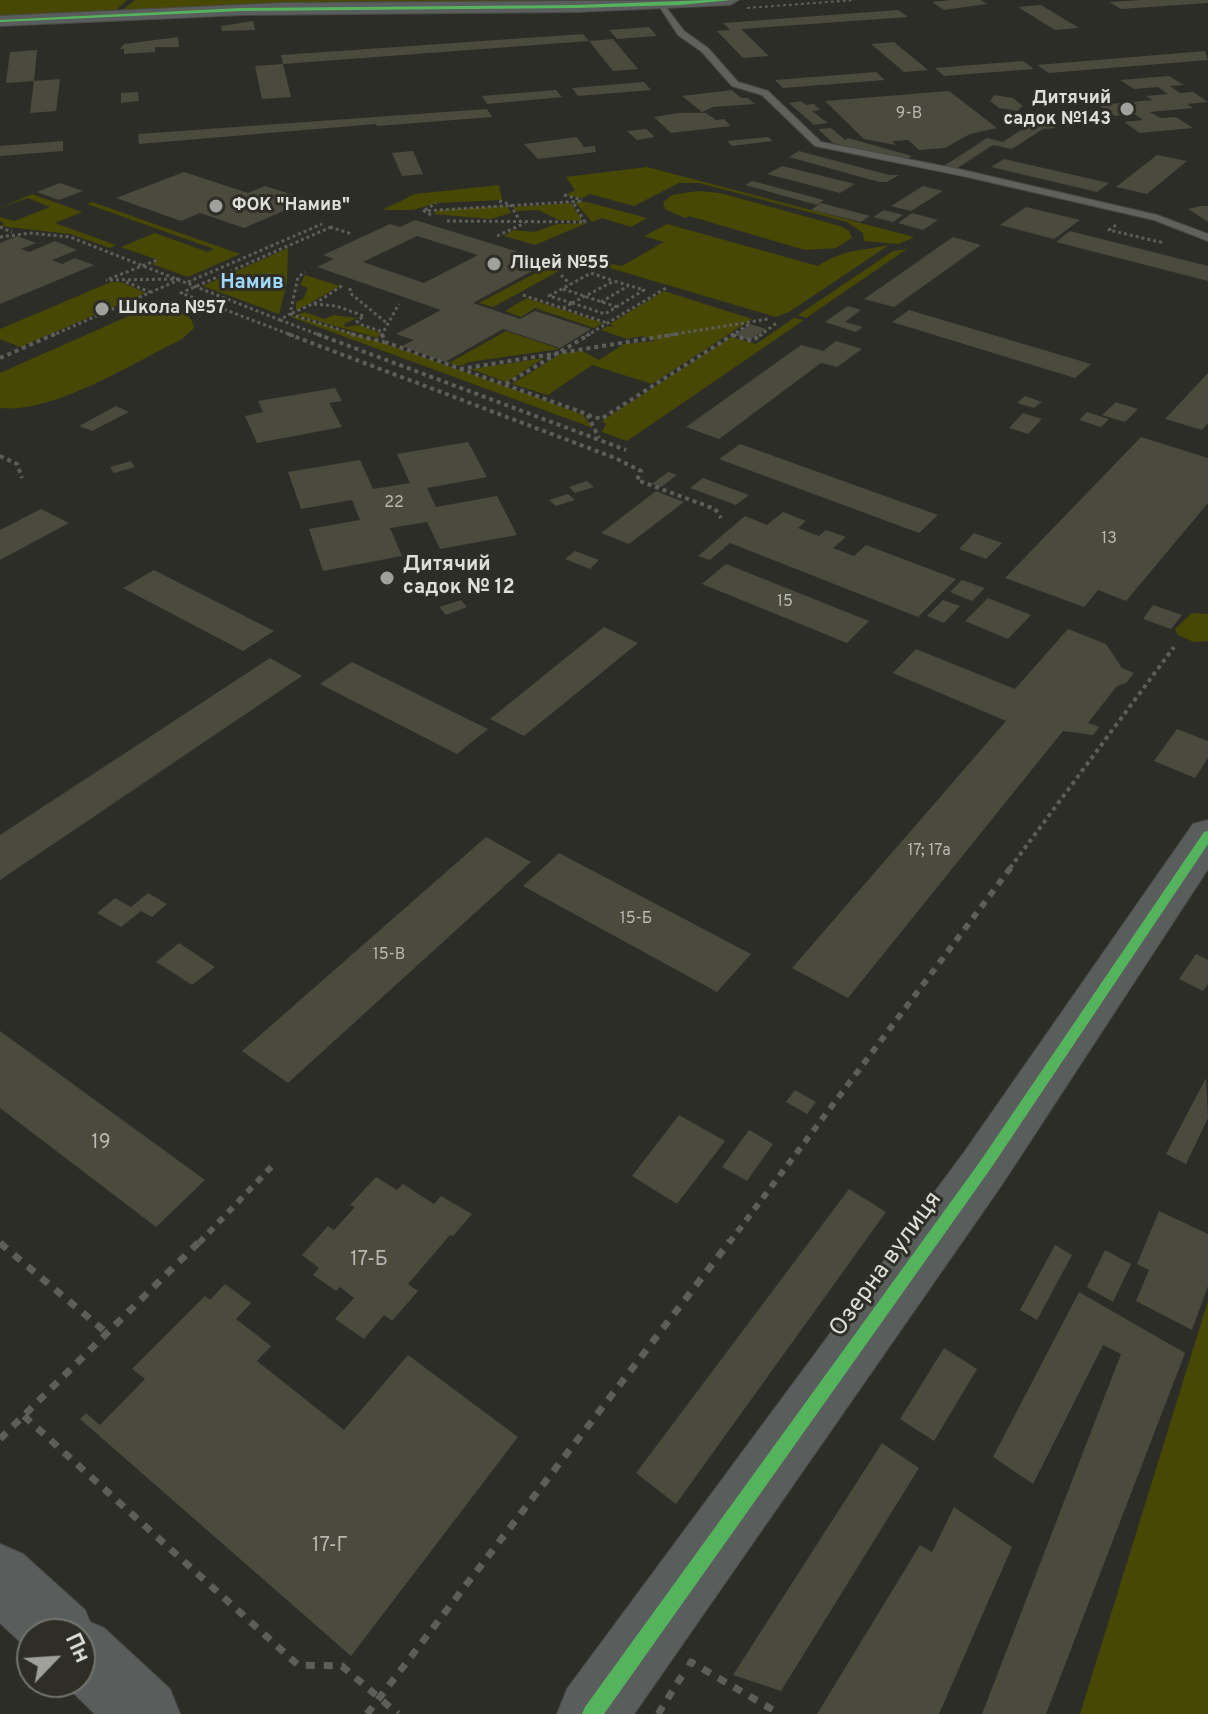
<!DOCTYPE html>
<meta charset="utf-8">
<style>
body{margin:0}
#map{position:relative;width:1208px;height:1714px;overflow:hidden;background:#2d2d28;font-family:Overpass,sans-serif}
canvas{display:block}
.north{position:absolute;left:16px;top:1618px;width:80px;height:80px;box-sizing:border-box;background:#2e2e27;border:2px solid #74746f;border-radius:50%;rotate:65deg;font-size:22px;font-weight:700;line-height:32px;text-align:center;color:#dededa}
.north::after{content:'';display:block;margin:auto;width:28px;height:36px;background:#a0a09c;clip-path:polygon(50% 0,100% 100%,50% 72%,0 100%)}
</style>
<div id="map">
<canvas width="1208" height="1714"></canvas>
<div class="north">Пн</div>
</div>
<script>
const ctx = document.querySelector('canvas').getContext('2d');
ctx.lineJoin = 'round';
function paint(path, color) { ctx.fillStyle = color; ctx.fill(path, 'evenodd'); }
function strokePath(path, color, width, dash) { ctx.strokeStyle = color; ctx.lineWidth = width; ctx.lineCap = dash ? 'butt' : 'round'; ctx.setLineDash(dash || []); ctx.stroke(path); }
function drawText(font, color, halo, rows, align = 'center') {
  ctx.font = font + ' Overpass,sans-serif'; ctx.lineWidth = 6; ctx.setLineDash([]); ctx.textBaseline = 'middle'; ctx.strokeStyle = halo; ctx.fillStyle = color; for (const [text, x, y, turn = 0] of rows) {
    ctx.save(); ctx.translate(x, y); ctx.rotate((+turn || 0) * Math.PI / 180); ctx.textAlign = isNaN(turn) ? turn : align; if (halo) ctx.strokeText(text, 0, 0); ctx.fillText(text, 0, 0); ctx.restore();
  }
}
paint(new Path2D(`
 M0,0H127L116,10L0,17Z
 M135,0H688L122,10Z
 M647,167L914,237L899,244L864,241L863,233L847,222L699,183H679L634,206L590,194L582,198L566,195L575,190L566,177Z
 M499,185L502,200L436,203L413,210H382L415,194Z
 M698,191L720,193L840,226L849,231L852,238L836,248L805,250L689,216L685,218L665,209L663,202L672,195Z
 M32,194L82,212L55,223L116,245L110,248L70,234L0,226L5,224L0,221V217L14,221L50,207L28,198L0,208Z
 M92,202L240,254L188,277L152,264L158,260L121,247L155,233L208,252L214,249L87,204Z
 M575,202H587L647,218L631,227L602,218L592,222Z
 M571,203L583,221L559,220L539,210L517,211L512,207Z
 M502,206H507L511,213L491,219L433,214L439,210Z
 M587,223L535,245L504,236L513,230L534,232L557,224Z
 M667,224L818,266C844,249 860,251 889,245L789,312L776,317L569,256L622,266L664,242L644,236Z
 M288,248L287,282L279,314L203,286Z
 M907,249L806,318L798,315L893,251Z
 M547,267L559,271L493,307L479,303Z
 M305,275L340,286L296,311V302L303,299L308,288L300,285Z
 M111,282H121L146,293L20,347L0,339V329Z
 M664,291L752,319L652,384L592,365L548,395L512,384L562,353L582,351L599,360L624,344L655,341L643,336L627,339L601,330L608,326L614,327L610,324Z
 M527,298L603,323L594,328L535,308L521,317L505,311Z
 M155,311C171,310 192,310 194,328L182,339C133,363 53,414 0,408V373L131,315Z
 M305,312L324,319L334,315L357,318L344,324L345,327L359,325L380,333L378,338L296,315Z
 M294,316L383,343L547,401L583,415L593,428L291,317Z
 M794,318L804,320L627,441L602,432L606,424L602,421L731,337L756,344Z
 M506,331L560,349L469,362L460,366L449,363Z
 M544,358L506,382L471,369Z
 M1192,613L1208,614V641L1194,642L1178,635L1175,629Z
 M1208,1301V1714H1080Z`), '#484805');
paint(new Path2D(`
 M951,0H981L987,4L944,10L932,2Z
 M1141,0H1208V3L1121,9L1109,2Z
 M1041,5L1079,28L1055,30L1018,7Z
 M898,10L908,17L741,29L769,56L743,58L717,31L730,30L723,23Z
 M253,21L255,30L222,31L221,26Z
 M649,27L657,36L617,39L609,30Z
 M583,34L589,41L283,64L291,97L262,99L255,66L283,64L281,55Z
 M178,37L179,47H155V52L124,54V49H120L124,44Z
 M613,39L638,69L613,71L589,41Z
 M894,42L928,70L904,72L871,44Z
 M37,50L34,81L6,83L10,52Z
 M1205,51L1208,60L1049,73L1037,65Z
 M1023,61L1034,69L944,76L935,68Z
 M876,72L885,80L783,88L775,80Z
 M1169,76L1184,85L1170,86L1180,93L1193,92L1208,102L1187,104L1193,108L1150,112L1160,118L1176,117L1193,128L1140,133L1124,122L1143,120L1134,114L1115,116L1098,105L1153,100L1146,96L1168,94L1158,87L1134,89L1120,80Z
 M60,79L56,111L30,113L34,81Z
 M644,82L651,90L578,96L572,88Z
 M556,90L562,97L487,104L482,96Z
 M732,90L741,98H748L755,104L713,107L702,112L682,96Z
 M949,91L997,128L970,134L945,148L919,150L908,140L892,141L896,145L864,139L825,101Z
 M138,92L139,101L121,103V93Z
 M994,95L1013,98L1023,106L1017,111L999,108L990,101Z
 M801,101L806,105L814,104L820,110L812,111L828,123L814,125L789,103Z
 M487,109L492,117L377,126L376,124L139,144L138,134Z
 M678,113H706L716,120L724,119L731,126L671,133L654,117Z
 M1046,123L1056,128L1043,129L1012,149L993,145L956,169L944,166L987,138L1003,142L1027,126Z
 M831,128L845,140L848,138L912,156L905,160L833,143L818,129Z
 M646,129L655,137L637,140L627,131Z
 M577,137L584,147L595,146L596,152L538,159L524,144Z
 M768,137L773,141L732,146L727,141Z
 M63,141V151L0,156V146Z
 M413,151L423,174L402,176L392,153Z
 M799,151L889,175H899L887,182H879L789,157Z
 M1157,155L1187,161L1147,194L1116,187Z
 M1004,159L1109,183L1097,192L991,167Z
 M782,166L855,184L840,193L767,174Z
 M184,172L248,193L265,186L309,200L244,228L200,213L181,221L116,198Z
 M752,181L824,200L817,205L745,185Z
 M60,183L83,191L59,200L37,192Z
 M923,186L943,191L911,211L891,206Z
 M821,203L870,216L861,222L811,210Z
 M1200,206H1208V222L1188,209Z
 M1026,207L1080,220L1054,239L1000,225Z
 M884,210L903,215L893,222L873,217Z
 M912,213L938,220L923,230L898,223Z
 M415,220L538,258L523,265L536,269L473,303L520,319L535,311L591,329L560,348L503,329L445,362L402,346L414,340L396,334L441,310L317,267L334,259L323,255L390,224L400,227ZM417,236L478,255L424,283L363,262Z
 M1070,231L1208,266V281L1056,242Z
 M17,236L36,243L21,249L29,252L55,241L77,250L52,260L62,264L75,258L94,265L0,304V243Z
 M953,237L981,245L894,307L864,299Z
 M848,306L861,310L845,322L863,327L856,332L825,322Z
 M909,310L1091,364L1075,378L892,322Z
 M750,324L766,329L749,340L734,335Z
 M836,341L862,349L837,367L821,363L719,439L686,427L801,345L823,351Z
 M1208,373V423L1202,430L1165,419Z
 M335,388L342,401L329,403L342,427L257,443L245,416L263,412L258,401Z
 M1025,396L1042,402L1034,408L1017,403Z
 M1116,402L1138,409L1125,422L1102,415Z
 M116,406L129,412L92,431L79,426Z
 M1087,412L1109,419L1101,427L1079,420Z
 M1023,413L1042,419L1028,434L1009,428Z
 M1141,437L1208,458V503L1126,601L1098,590L1084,607L1005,578Z
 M468,442L487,477L427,488L436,507L497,496L517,535L440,549L427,522L390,528L402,556L323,571L309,529L360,520L352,500L301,509L288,472L360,460L373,489L410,483L397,454Z
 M740,444L938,515L919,533L719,459Z
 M131,461L135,467L114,473L110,467Z
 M668,472L677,475L661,487L652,484Z
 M703,478L749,495L736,505L690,488Z
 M587,481L594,487L575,493L569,487Z
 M656,491L684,502L629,544L601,533Z
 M568,494L575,500L556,506L549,500Z
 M41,509L69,523L0,560V530Z
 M783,512L806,521L798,528L819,536L826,530L846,537L833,548L854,556L866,545L956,579L918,617L730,543L710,560L698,556L745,516L767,525Z
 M974,533L1002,543L986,559L959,549Z
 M575,551L599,560L590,569L565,559Z
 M726,564L869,621L847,643L702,584Z
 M154,570L274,631L243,651L123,588Z
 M962,580L985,588L972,601L950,592Z
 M988,598L1031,615L1008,639L965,621Z
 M461,600L467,607L446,615L439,607Z
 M943,600L960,606L944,623L927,616Z
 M1153,605L1182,615L1171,629L1143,619Z
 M604,627L638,643L524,736L490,719Z
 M1068,629L1106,644L1122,668L1134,673L1126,683L1117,686L1088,723L1099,727L1093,735L1063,731L848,998L792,968L1006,721L893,673L916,649L1015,689Z
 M270,658L302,676L0,880V835Z
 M352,662L488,729L457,754L320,684Z
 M1177,729L1208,741V758L1195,778L1154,761Z
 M486,837L531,862L288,1083L242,1051Z
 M559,853L751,954L717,992L523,886Z
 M148,893L167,904L152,917L141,911L121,927L97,913L115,898L131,907Z
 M179,943L215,967L192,985L156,962Z
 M1196,954L1208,960V984L1203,991L1179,979Z
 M0,1031L205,1180L156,1227L0,1108Z
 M1206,1078L1208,1118L1186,1164L1166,1154Z
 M795,1090L816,1102L807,1114L786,1102Z
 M679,1115L725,1141L677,1204L632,1176Z
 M749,1130L773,1144L747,1181L722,1167Z
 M376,1177L397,1190L403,1184L434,1204L441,1196L472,1214L453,1236L450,1235L408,1284L418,1291L392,1321L384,1315L364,1339L335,1319L354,1298L340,1287L336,1291L313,1275L319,1268L302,1255L328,1226L334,1230L355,1207L350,1205Z
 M849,1189L886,1212L676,1504L636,1473Z
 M1159,1211L1208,1234V1286L1192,1330L1136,1301L1149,1270L1137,1264Z
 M1055,1245L1072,1255L1037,1320L1020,1310Z
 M1105,1250L1131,1264L1113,1302L1087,1287Z
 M225,1284L251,1303L236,1319L271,1346L257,1361L344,1430L408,1355L518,1437L351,1656L80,1419L86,1413L100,1425L145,1379L132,1369L205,1296L210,1300Z
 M1079,1292L1185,1353L1046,1714H982L1121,1354L1103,1345L1033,1484L993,1457Z
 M944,1348L977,1369L934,1441L900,1419Z
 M882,1443L919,1468L781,1691L733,1675Z
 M954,1507L1012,1547L939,1714H817L920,1545L932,1552Z`), '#4a4a3d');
const lane = new Path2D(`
 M657,3H663L684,31L708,48L738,82L768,91L821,142L963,170L1157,215L1208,234V241L1154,220L963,176L815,146L762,95L732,86L702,52L678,35Z`);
const secondary = new Path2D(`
 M739,0L730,5L577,12L242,15L0,26V16L282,3Z
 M1208,820V869L1003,1183L634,1714H557L567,1689L965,1151L1193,824Z
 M0,1544L23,1554L85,1610L90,1622L104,1628L170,1689L180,1714H95L62,1682H80V1634H32V1653L0,1623Z`);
strokePath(lane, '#494946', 2);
strokePath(secondary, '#494946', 2);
strokePath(new Path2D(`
 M747,8L855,0`), '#5d5d5a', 2, [3, 3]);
strokePath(new Path2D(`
 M564,195L582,200
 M499,201L510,204L520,221
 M425,210L436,203
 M431,215L424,211L583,201
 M447,221L585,222L572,201
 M1116,225L1109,230L1164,243
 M0,227L12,232
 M330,227L352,234
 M497,236L525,223
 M0,237L31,233L70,237L280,320L290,314L298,277L305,272
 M561,275L570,284
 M109,279L157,260
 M126,282L150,292
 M188,282L322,224
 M350,288V293L388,324
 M563,289L617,307
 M523,295L607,323
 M601,302L628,286
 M572,303L605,314L644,290L614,281
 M572,303L549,296L591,273L614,281
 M572,303L614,281
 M314,304L336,306L364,316L357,321L359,324L383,332
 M563,308L572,303
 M292,313L319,301L343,285
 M290,314L359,336
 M280,320L322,336
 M51,336L181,279L106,280
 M294,336L181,293L331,227
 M381,336L399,304
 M586,336L666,288
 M664,336L768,319
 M731,336L749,324
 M759,336L778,322`), '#5d5d5a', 3, [3, 3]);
strokePath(new Path2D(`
 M288,334L615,458L641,471L637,480L715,509L721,518
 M317,334L626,450
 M351,334L384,342
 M382,334L385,342L587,414L599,438
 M732,335L752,341L762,334
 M0,358L55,334
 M460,369L677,334
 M506,384L590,334
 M588,415L601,419L734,334
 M0,456L17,464L22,478
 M1010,868L1174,647`), '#5d5d5a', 4, [4, 4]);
strokePath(new Path2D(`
 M199,1243L273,1165
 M729,1243L1012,866`), '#5d5d5a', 6, [7, 7]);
strokePath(new Path2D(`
 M0,1243L108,1334
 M24,1416L298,1665L342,1666L398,1714
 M0,1439L200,1241
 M689,1666L691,1662L780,1714
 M367,1714L730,1241
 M658,1714L683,1674`), '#5d5d5a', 7, [9, 9]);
paint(lane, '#60605d');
paint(secondary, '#595e5d');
paint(new Path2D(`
 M707,0H732L679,5L577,8L242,11L0,22V20L242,8L577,5Z
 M1208,831V844L989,1171L604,1714H582L585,1707L979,1163L1204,832Z`), '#56b35d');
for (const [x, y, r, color] of [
 [1127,109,8,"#a0a09c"],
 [216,206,8,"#a0a09c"],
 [494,264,8,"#a0a09c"],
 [102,309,8,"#a0a09c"],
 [387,578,8,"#a0a09c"]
]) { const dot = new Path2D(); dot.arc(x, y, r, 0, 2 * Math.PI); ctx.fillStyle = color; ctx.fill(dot); strokePath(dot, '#2e2e27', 3); }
drawText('16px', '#b9b9b3', null, [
 ["9-В",909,115],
 ["22",394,504],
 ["13",1109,540],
 ["15",785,603],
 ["17; 17а",929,852],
 ["15-Б",636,920],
 ["15-В",389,956]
]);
drawText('bold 18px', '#dededa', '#2e2e27', [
 ["Дитячий",1111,99,"right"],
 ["садок №143",1111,120,"right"],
 ["ФОК \"Намив\"",232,206],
 ["Ліцей №55",510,264],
 ["Школа №57",118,309]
], 'left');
drawText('bold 20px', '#9dd8fd', '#2e2e27', [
 ["Намив",252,284]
]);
drawText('bold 20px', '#dededa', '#2e2e27', [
 ["Дитячий",403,566],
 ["садок № 12",403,589]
], 'left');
drawText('20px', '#b9b9b3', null, [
 ["19",101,1144],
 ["17-Б",369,1261],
 ["17-Г",330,1547]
]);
drawText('24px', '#dededa', '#2e2e27', [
 ["Озерна вулиця",887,1265,-54]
]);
</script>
